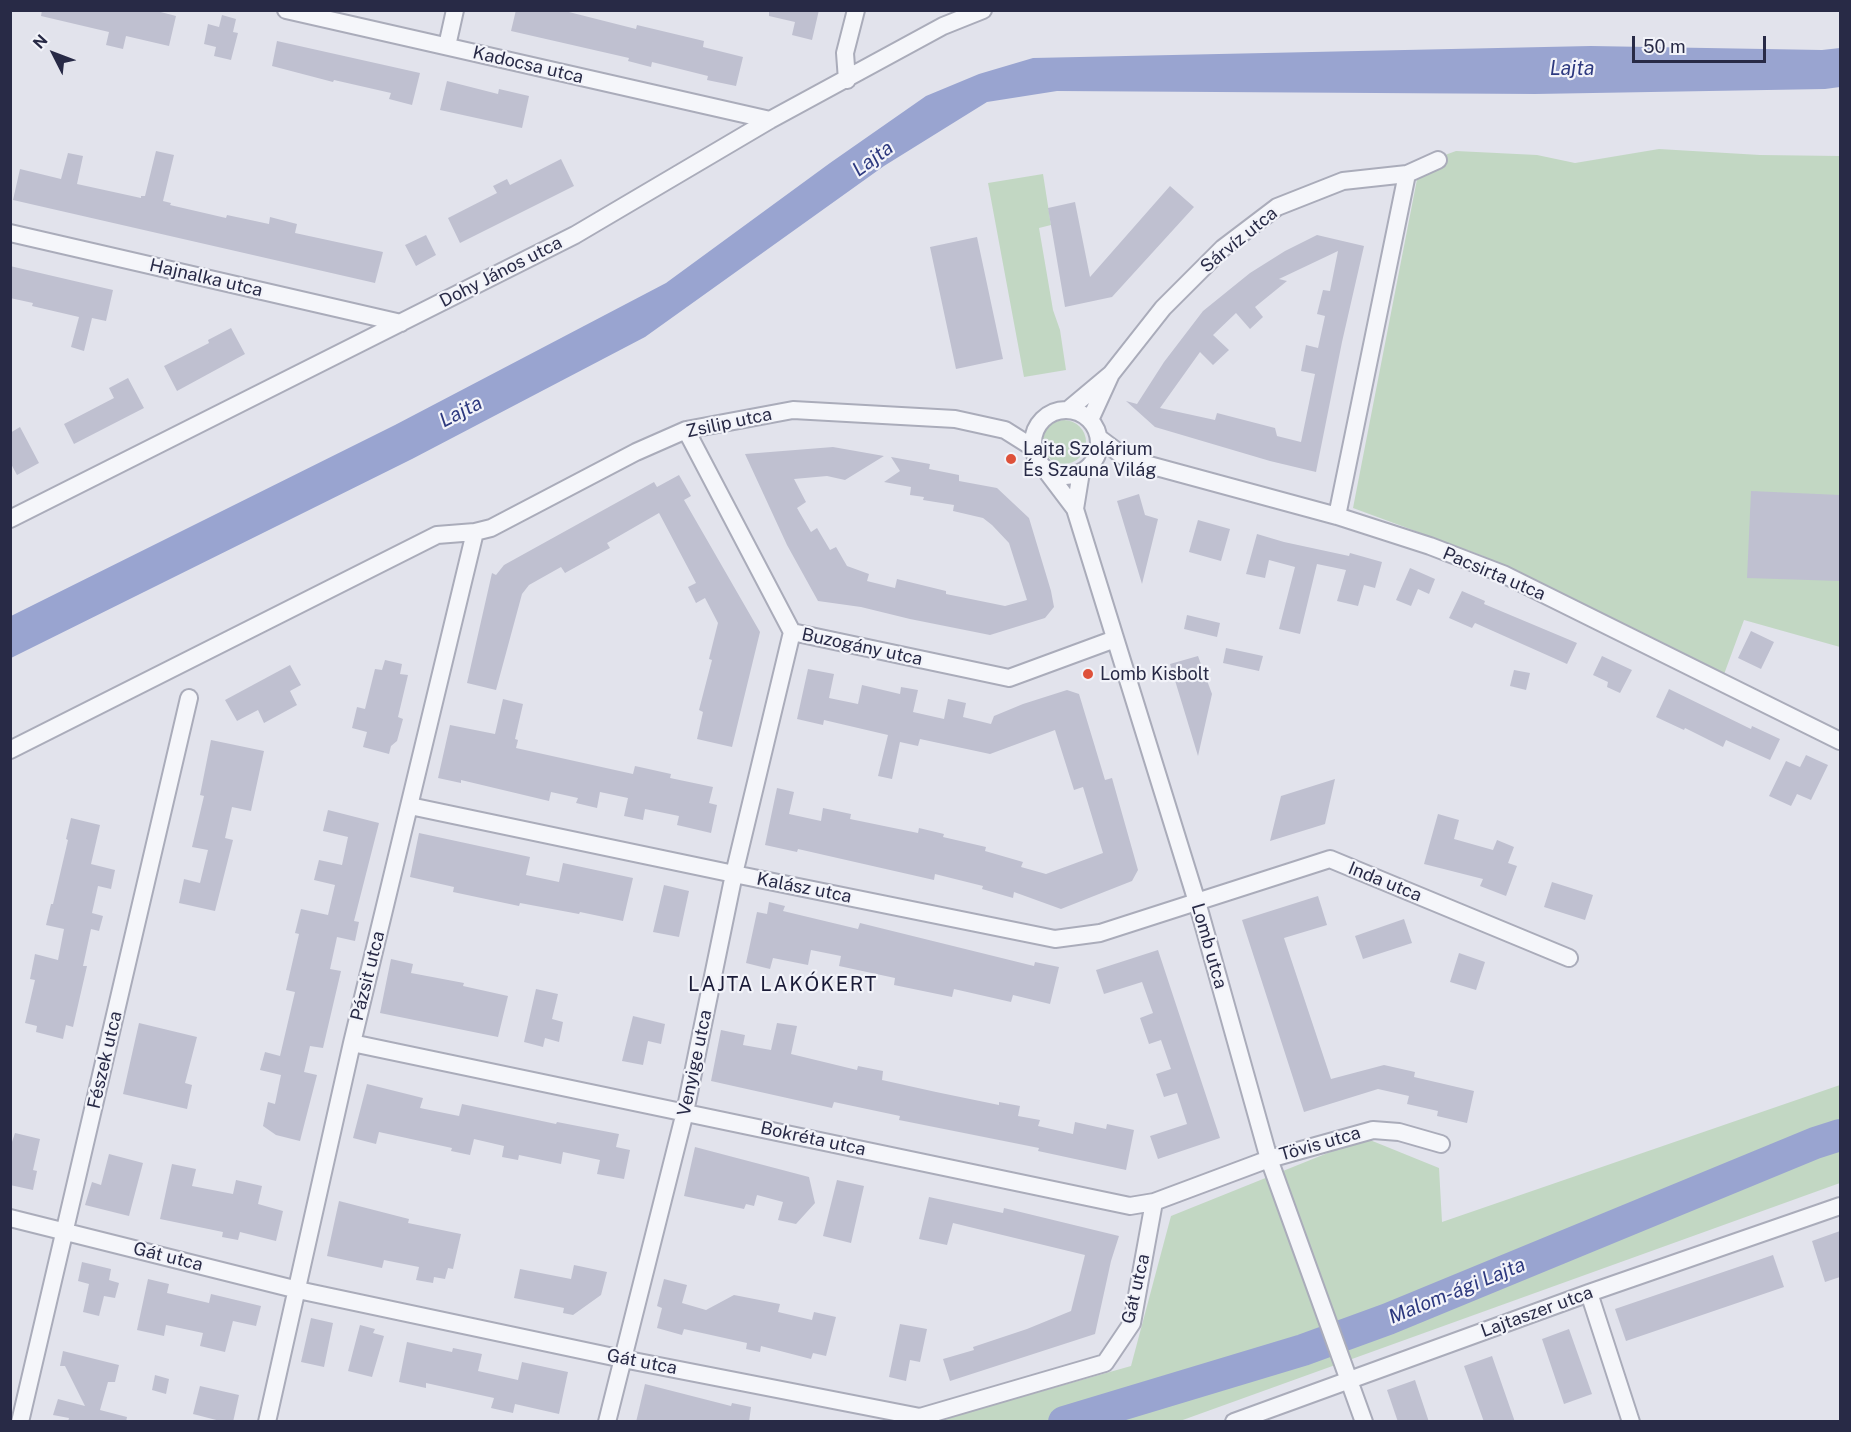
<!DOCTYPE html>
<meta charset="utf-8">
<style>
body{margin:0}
#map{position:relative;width:1851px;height:1432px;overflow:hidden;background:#e2e3ec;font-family:"Public Sans",sans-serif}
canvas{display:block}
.frame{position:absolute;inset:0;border:12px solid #282a46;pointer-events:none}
.north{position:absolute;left:24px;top:24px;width:60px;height:60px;-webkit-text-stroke:4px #f2f3f9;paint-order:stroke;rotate:312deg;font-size:16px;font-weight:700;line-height:24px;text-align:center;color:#282a46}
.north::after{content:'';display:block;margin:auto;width:21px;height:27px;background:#282a46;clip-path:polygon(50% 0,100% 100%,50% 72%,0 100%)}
.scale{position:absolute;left:1632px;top:36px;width:134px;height:27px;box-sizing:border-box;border:3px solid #282a46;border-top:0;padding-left:8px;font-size:18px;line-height:21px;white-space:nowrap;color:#282a46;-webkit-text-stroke:4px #f2f3f9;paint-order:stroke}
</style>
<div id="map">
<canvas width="1851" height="1432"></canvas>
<div class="frame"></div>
<div class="north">N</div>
<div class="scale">50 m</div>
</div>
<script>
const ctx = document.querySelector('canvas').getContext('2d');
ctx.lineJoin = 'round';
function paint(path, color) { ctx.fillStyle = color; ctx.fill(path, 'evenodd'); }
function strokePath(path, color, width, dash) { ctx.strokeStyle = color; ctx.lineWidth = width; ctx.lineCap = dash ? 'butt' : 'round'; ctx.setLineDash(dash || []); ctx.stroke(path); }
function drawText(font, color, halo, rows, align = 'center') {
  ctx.font = font + ' "Public Sans",sans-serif'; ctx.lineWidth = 4.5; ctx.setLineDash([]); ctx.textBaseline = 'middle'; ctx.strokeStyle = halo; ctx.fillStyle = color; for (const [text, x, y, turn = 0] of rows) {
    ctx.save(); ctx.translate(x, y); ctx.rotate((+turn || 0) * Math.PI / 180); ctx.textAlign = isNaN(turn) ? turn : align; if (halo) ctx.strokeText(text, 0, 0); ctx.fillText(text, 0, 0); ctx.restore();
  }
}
paint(new Path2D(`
 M1659,149L1760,155L1840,156V647L1744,620L1723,677L1483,556L1353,508L1420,164L1456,151L1537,155L1575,163Z
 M1043,174L1051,225L1039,228L1053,310L1060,330L1066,370L1024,377L988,183Z
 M1042 442a22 22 0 1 1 44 0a22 22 0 1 1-44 0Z
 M1840,1085V1183L1180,1421L933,1422L1131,1366L1171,1216L1365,1138L1439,1168L1442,1222Z`), '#c2d7c3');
paint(new Path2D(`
 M1591,46L1822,50L1840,48V87L1825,89L1535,94L1057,91L987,102L884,166L645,337L412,459L11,658V616L395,425L666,283L830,163L926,96L979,74L1033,58Z`), '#99a4d0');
strokePath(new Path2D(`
 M1064,1422L1303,1350L1388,1319L1815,1143L1840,1135`), '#99a4d0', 32);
paint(new Path2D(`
 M42,10H153L176,16L169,46L126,36L123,49L106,45L109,32L41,16Z
 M516,10H561L636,29L637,25L704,41L703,47L743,57L736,86L707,80L708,76L652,62L651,67L628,61L629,58L511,31Z
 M769,10H819L812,40L792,35L795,22L769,16Z
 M222,15L236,19L233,32L238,33L231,60L214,56L216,47L204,44L208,24L219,27Z
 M277,41L420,73L412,105L389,99L391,93L334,80L333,82L272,66Z
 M447,81L498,94L499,89L529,96L522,128L440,110Z
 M156,151L174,155L163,201L171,203L170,205L226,218L227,215L269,224L270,217L297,224L295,233L383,252L375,283L13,200L20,169L61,179L68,153L83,156L77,184L141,198V196H145Z
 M561,159L574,186L460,243L448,218L497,193L493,186L507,179L510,185Z
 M1170,186L1194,207L1112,297L1065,307L1048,208L1075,202L1090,277Z
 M426,235L436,255L416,266L405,245Z
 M1317,235L1364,246L1342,342L1316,472L1270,461L1155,427L1126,401L1137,404L1164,362L1203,311L1250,273L1285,251ZM1338,251L1330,291L1323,290L1317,314L1325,316L1318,348L1306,345L1301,371L1315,374L1301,442L1277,436L1275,428L1217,413L1215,420L1160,408L1200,352L1213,365L1229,350L1213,335L1236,313L1250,329L1263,317L1255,307L1287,281L1279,279Z
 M977,237L1003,359L956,369L930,247Z
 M10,266L113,290L106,321L92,318L84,351L71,347L79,317L32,306L33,303L10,298Z
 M231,328L245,354L177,391L164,366L209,343L208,340Z
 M128,378L144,408L74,444L64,424L114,398L109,388Z
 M20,427L39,463L17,475L10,462V433Z
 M833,447L884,456L845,480L827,476L794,479L806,502L797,508L811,532L817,528L830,550L836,547L847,566L869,574L867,581L895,588L897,579L946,591V594L1005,606L1027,600L1009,543L992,525L983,518L953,511L954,505L923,500L924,497L910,495L911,487L884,482L900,471L891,457L930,464L929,469L959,475V481L997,488L1029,518L1051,591L1054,607L1045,618L990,635L910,619L861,607L818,601L787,545L745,454Z
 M679,475L691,496L684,500L760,632L732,747L697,739L703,712L699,710L712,660L709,659L718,623L705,598L696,603L688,587L696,583L659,513L607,543L610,548L565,573L561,567L529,585L522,594L496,690L467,683L492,573L496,575L504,565L654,482L657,487Z
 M1751,491L1840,495V581L1747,578Z
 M1139,494L1145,515L1158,519L1142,584L1117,501Z
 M1198,520L1230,529L1221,561L1189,552Z
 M1257,534L1284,542L1349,556L1350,553L1382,562L1375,588L1364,585L1358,606L1337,601L1346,570L1317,564L1300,634L1279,629L1295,567L1269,560L1265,578L1246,574Z
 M1410,568L1435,579L1429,594L1418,589L1411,606L1396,600Z
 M1462,591L1485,601L1484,604L1577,643L1567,664L1475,623L1472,628L1449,618Z
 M1187,615L1220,623L1217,637L1184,629Z
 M1751,631L1774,642L1761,669L1738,658Z
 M1226,648L1263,656L1259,671L1223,663Z
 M1198,656L1212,694L1198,756L1170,664Z
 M1602,656L1632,670L1620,693L1607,687L1608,682L1593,675Z
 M385,660L402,664L400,674L408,675L398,717L403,719L397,741L391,746L389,754L363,747L367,732L352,728L357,707L365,709L375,669L382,670Z
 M290,665L301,685L290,691L297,705L264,723L258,710L237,721L225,700Z
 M808,669L834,674L829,698L858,704L862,685L900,694L901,687L918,690L913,712L944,719L948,699L966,703L963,717L991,724L994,716L1023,704L1067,690L1079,694L1105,780L1112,778L1138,870L1132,881L1061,909L1014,892L1013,898L982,889L983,886L935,874L934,880L798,849L797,852L765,845L777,788L794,792L789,814L821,821L823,808L851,814L850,819L918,833L919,828L944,834L943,837L986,847L985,851L1023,862L1021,867L1046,874L1103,853L1083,787L1074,790L1055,730L990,754L920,739L918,746L900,742L892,779L878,776L888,735L824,720L823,725L797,719Z
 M1514,670L1530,673L1526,690L1510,686Z
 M1669,689L1751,729L1752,726L1780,739L1770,760L1726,740L1723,747L1685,728L1684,730L1656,717Z
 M503,699L523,704L515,739L518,740L516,748L633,774L635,766L671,774L670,778L713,787L709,803L717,805L711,833L677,825L679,816L645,809L643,820L624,816L628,798L600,792L597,808L576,803L578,798L551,792L549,801L461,780V783L438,778L450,725L495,734Z
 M211,740L264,751L251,811L232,807L225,838L233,840L215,911L179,903L184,879L200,883L208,850L192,847L204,796L200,795Z
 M1806,755L1828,765L1811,800L1797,794L1791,806L1769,796L1786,761L1800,767Z
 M1335,779L1325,824L1270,841L1281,796Z
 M328,810L379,823L354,921L359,922L355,941L337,937L330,969L341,971L323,1048L310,1046L304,1072L317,1075L300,1141L276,1135L263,1126L268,1102L275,1104L281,1075L260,1070L265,1052L280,1056L295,992L286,990L299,934L295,933L301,909L328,915L335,885L314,880L319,860L342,865L348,837L323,831Z
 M1438,814L1459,820L1454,839L1493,850L1497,840L1514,847L1508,863L1517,866L1506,896L1480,886L1483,879L1424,864Z
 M71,818L100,825L91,864L115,870L111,889L98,886L92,913L103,916L99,931L91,929L83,966H87L73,1027L66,1025L63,1039L36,1032L37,1026L25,1023L35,980L30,979L35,954L58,960L64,929L46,925L51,904H53L68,840L66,839Z
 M419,833L530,857L526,875L559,882L563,863L633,878L623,921L580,912L579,914L520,903L519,906L453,892L454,887L410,877Z
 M1552,882L1593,895L1585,920L1544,907Z
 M664,885L689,891L679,937L653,932Z
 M1318,896L1327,925L1284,938L1331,1079L1384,1065L1415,1072L1414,1077L1474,1091L1467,1123L1437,1116L1438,1111L1407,1104L1409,1096L1378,1089L1304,1112L1242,920Z
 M769,902L785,906L783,911L858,929L860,923L1034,966L1035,962L1059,967L1050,1004L1013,995L1011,1002L954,989L952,997L894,985L895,978L839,966L841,956L811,950L808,965L773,958L770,969L746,963L757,912L767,914Z
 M1404,919L1412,943L1363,959L1355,936Z
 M1158,950L1220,1138L1158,1159L1150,1136L1187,1124L1177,1093L1164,1097L1156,1074L1171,1069L1161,1040L1149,1044L1140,1018L1153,1013L1142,982L1104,994L1096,970Z
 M1459,953L1485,962L1476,990L1450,982Z
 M391,959L413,964L411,973L464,983L463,986L508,996L498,1037L380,1013Z
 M536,989L558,994L552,1019L563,1022L559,1042L545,1038L543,1047L524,1042Z
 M633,1016L665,1024L661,1044L648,1041L643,1065L622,1061Z
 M139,1023L197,1037L185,1083L192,1085L187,1109L123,1094Z
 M777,1023L797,1026L791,1054L857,1070L858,1066L883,1071L882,1080L936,1092L999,1105V1102L1020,1106L1018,1116L1040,1120L1038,1126L1073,1134L1075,1122L1106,1129L1107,1124L1134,1130L1126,1170L1038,1151L1039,1148L899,1120L900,1116L834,1102L832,1108L711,1081L721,1030L745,1035L743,1045L771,1050Z
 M367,1084L423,1098L420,1108L459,1116L462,1104L556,1124L557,1122L619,1134L616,1147L630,1150L624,1179L597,1174L600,1160L563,1152L561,1164L519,1155L518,1160L502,1157L504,1146L474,1139L470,1155L451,1151L452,1148L379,1132L376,1144L353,1138Z
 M15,1133L40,1139L33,1170L37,1171L33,1190L10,1185V1148Z
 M695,1147L809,1177L815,1203L796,1224L778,1220L783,1202L757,1195L754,1206L746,1204L744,1209L684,1196Z
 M109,1154L143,1163L129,1216L85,1205L92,1182L101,1185Z
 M172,1164L196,1169L192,1186L233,1194L236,1180L262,1186L258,1204L283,1211L276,1241L240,1232L238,1240L222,1237L223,1232L160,1219Z
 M837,1180L864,1186L851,1243L823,1236Z
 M929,1197L1003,1213L1004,1208L1119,1236L1111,1261L1095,1334L950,1381L943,1359L974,1350L973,1347L1027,1329L1071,1311L1085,1255L953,1223L947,1245L919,1239Z
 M339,1201L409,1219L408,1223L461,1234L453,1269L448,1268L445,1279L434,1277L433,1283L416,1280L419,1267L384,1260L382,1268L327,1256Z
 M1840,1231V1277L1825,1282L1812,1241Z
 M1773,1255L1784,1287L1626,1341L1615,1309Z
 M82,1262L111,1269L109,1280L119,1283L115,1298L104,1296L99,1316L83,1312L89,1284L78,1281Z
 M574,1265L607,1272L601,1295L573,1315L563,1313L564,1308L514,1298L520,1269L571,1279Z
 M148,1279L169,1284L167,1293L209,1303L211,1294L261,1306L256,1326L233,1321L225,1352L200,1346L203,1333L166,1325L164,1336L137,1330Z
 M664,1279L687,1285L682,1303L706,1310L734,1295L780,1304L778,1312L812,1320L814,1312L836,1317L826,1356L813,1353L811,1359L761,1346L760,1352L746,1349L747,1343L684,1329L682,1335L657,1328L662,1308L657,1306Z
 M311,1318L333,1323L324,1367L301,1362Z
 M900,1324L927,1329L920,1362L910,1360L906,1381L889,1377Z
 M360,1325L375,1329L373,1333L384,1336L372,1377L348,1371Z
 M1569,1329L1592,1394L1564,1404L1542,1339Z
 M407,1342L452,1352L453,1348L482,1354L478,1371L518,1380L522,1362L568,1372L559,1414L515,1404L513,1413L491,1408L494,1398L426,1383V1388L399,1382Z
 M63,1351L119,1365L115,1382H108L100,1410L127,1417L126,1422H68L69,1418L53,1415L58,1399L85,1406L65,1366H60Z
 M1492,1356L1515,1422H1484L1464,1366Z
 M155,1375L169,1379L166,1394L152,1390Z
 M1415,1380L1429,1422H1398L1387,1390Z
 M645,1384L731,1406L732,1403L751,1407L749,1422H636Z
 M200,1386L239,1395L233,1422H224L193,1414Z`), '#bfc0d0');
const street = new Path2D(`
 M286,10L770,120
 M447,46L455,10
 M847,80L845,53L856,10
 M10,233L401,323
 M1111,374L1163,308L1223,248L1277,207L1343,181L1407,174L1438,160
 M1033 443a33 33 0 1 1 66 0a33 33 0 1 1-66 0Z
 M1068,410L1111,374L1090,420
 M686,430L792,632L1009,678L1115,639
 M1099,438L1127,459L1337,516L1430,546L1503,574L1840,741
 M1044,468L1075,509L1197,902L1269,1159L1364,1422
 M1075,509L1081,472
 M1337,516L1407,174
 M10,519L575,235L770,120L943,26L983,10
 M10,750L437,535L475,532L491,528L636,452L686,430L793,410L955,419L1005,430L1032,447
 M410,806L734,874L1055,939L1100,933L1330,859L1569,958
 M352,1043L1130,1206L1154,1202L1269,1159L1373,1130L1399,1132L1441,1144
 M10,1218L298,1290L623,1359L920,1417L1105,1363L1132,1323L1154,1202
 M1589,1293L1631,1422
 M20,1422L189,698
 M267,1422L352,1043L475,532
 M607,1422L685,1112L734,874L792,632
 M1234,1422L1589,1293L1840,1206`);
strokePath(street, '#aaacba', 20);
strokePath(street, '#f5f6fa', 16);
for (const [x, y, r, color] of [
 [1011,459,6,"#de513a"],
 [1088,674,6,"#de513a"]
]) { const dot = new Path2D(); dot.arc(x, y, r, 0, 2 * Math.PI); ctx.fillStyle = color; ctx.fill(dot); strokePath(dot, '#f2f3f9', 2); }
drawText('18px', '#282a46', '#f2f3f9', [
 ["Kadocsa utca",528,65,13],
 ["Sárvíz utca",1239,240,-39],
 ["Dohy János utca",501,272,-27],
 ["Hajnalka utca",206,278,13],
 ["Zsilip utca",729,423,-12],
 ["Pacsirta utca",1494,574,23],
 ["Buzogány utca",862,647,12],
 ["Inda utca",1385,882,22],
 ["Kalász utca",804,888,11],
 ["Lomb utca",1209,946,74],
 ["Pázsit utca",368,976,-76],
 ["Fészek utca",105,1060,-77],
 ["Venyige utca",695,1063,-78],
 ["Bokréta utca",813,1139,12],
 ["Tövis utca",1320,1144,-16],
 ["Gát utca",168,1257,14],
 ["Gát utca",1136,1289,-77],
 ["Lajtaszer utca",1537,1312,-20],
 ["Gát utca",642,1362,11]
]);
drawText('18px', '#282a46', '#f2f3f9', [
 ["Lajta Szolárium",1023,449],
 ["És Szauna Világ",1023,470],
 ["Lomb Kisbolt",1100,674]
], 'left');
drawText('italic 20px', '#2d397f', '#f2f3f9', [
 ["Lajta",1572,69],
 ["Lajta",873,159,-36],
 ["Lajta",461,412,-27],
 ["Malom-ági Lajta",1457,1291,-22]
]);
ctx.letterSpacing = '1.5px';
drawText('20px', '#1a1b37', '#f2f3f9', [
 ["LAJTA LAKÓKERT",783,985]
]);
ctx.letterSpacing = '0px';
</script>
